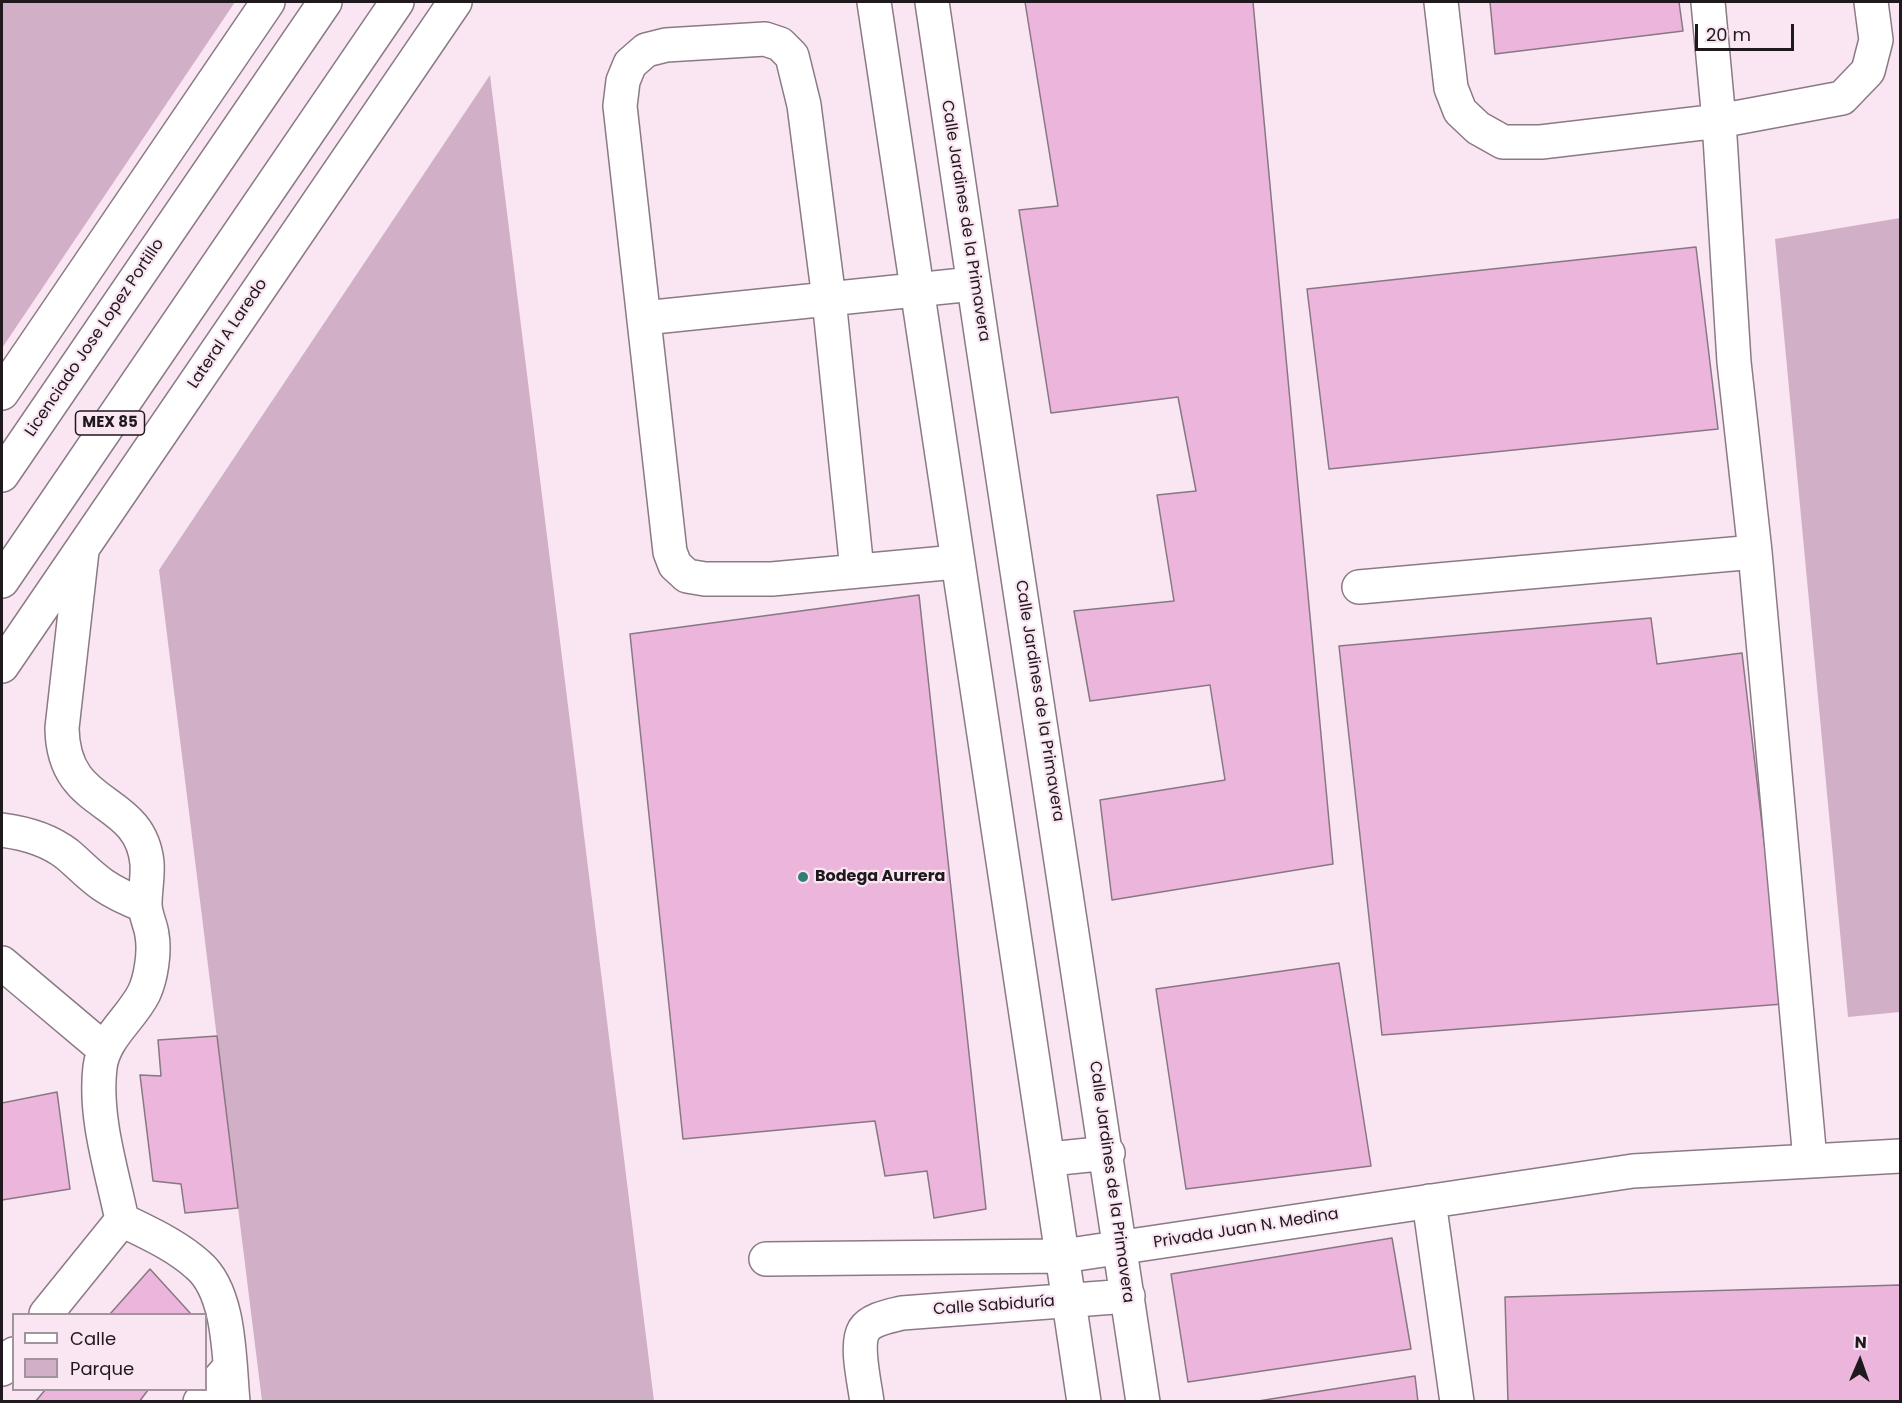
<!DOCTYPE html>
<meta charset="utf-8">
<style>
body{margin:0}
#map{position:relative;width:1902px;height:1403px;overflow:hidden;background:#f9e6f2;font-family:Poppins,sans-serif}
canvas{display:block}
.frame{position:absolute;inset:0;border:3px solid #1f181c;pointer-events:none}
.legend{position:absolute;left:12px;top:1313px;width:195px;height:78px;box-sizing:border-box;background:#f9e6f2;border:2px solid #a2949c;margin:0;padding:8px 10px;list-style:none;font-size:18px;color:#1f181c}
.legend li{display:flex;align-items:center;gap:12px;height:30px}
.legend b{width:30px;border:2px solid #a2949c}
.north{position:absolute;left:1830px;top:1331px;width:60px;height:60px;-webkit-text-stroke:4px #f9e6f2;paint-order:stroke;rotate:2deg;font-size:16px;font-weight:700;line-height:24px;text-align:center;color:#1f181c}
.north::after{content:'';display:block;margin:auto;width:21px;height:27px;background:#1f181c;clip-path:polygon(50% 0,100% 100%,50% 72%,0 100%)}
.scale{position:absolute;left:1695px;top:24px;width:99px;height:27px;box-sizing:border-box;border:3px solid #1f181c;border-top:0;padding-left:8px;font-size:18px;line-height:21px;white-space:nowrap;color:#1f181c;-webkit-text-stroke:4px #f9e6f2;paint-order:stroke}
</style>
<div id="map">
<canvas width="1902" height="1403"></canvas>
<div class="frame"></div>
<ul class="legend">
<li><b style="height:8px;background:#fff"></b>Calle</li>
<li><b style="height:16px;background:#d1afc6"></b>Parque</li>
</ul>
<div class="north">N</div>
<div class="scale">20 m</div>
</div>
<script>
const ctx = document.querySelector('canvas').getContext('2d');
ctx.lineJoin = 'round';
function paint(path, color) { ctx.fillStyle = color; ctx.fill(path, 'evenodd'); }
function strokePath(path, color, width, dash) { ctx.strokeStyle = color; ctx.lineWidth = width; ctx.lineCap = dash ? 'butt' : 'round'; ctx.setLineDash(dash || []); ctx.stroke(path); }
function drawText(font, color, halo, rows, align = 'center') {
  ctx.font = font + ' Poppins,sans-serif'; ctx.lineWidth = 4.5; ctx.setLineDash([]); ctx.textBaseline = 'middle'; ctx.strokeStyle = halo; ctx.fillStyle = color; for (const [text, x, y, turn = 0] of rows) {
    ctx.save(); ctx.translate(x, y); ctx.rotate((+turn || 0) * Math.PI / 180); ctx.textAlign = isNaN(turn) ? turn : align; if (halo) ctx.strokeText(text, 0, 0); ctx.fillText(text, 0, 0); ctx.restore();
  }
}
paint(new Path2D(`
 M2,2H235L2,348Z
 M490,75L654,1401H262L159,570Z
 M1900,218V1012L1848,1017L1775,239Z`), '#d1afc6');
const building = new Path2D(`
 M1025,2H1253L1333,864L1112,900L1100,800L1225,780L1210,685L1090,701L1074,611L1174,601L1157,495L1196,491L1178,397L1051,413L1019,210L1058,206Z
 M1490,2H1679L1683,31L1495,54Z
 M1696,247L1718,429L1329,469L1307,289Z
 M919,595L986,1209L934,1218L927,1171L885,1176L875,1121L683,1139L630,634Z
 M1651,618L1657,664L1742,653L1783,1004L1382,1035L1339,646Z
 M1339,963L1371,1166L1186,1189L1156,989Z
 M217,1036L238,1208L185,1213L181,1184L153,1181L140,1075L161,1076L158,1040Z
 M57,1092L70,1189L2,1200V1103Z
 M1392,1238L1411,1349L1188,1382L1171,1274Z
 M150,1269L191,1314H110Z
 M1900,1285V1402H1508L1505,1297Z
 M1415,1376L1418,1402H1252Z
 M45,1390H148L139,1402H35Z`);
paint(building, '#ecb6dc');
strokePath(building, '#887782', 1.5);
const minor = new Path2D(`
 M874,2C942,468 1015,935 1084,1402
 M932,2C999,469 1076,934 1143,1402
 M1441,2L1451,88L1460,111L1478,128L1503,142H1541L1719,121L1708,2
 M644,318L973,284
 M2,393L268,2
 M82,551L62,728C63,812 140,794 147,863C148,877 145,890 145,904C145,915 151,925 152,935C155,952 151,978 144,993C131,1019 104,1037 100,1067C94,1118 112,1171 122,1220
 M857,570L829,299L804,105L792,56L780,44L765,39L666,45L646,50L630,64L623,81L620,106L670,552L675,565L687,576L705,579H772L956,562
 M1359,587L1755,552
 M2,666L455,2
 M2,830C25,833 48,839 67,854C79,864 90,876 103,885C116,894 130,900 145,906
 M2,963L104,1049
 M1050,1159L1108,1153
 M1810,1160L1755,552L1734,362L1719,121L1842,98L1868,71L1876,40L1871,2
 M1429,1201L1457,1402
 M122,1220C148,1233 176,1245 198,1265C231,1293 229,1361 233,1402
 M766,1259L1063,1256L1633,1171L1900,1156
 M46,1314L122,1220
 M2,1369L14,1354
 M200,1402L229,1368
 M867,1402C865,1385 855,1345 864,1330C871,1319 890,1316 902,1313L1128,1296`);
const highway = new Path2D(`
 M2,475L325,2
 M2,581L397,2`);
strokePath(minor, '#8b7a86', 36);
strokePath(highway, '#8b7a86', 36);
strokePath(minor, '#fff', 33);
strokePath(highway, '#fff', 33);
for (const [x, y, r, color] of [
 [803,877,6,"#347c76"]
]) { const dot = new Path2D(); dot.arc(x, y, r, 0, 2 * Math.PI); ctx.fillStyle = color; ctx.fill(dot); strokePath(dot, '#f9e6f2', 2); }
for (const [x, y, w] of [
 [110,423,69]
]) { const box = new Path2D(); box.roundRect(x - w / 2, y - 12, w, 24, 4.5); ctx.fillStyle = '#f9e6f2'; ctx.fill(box); strokePath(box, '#1f181c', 1.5); }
drawText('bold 15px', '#1f181c', null, [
 ["MEX 85",110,423]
]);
drawText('16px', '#1f181c', '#f9e6f2', [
 ["Calle Jardines de la Primavera",965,221,81],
 ["Lateral A Laredo",228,334,-56],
 ["Licenciado Jose Lopez Portillo",95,338,-56],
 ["Calle Jardines de la Primavera",1039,701,81],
 ["Calle Jardines de la Primavera",1111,1182,82],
 ["Privada Juan N. Medina",1246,1229,-9],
 ["Calle Sabiduría",994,1306,-4]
]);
drawText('bold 16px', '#1f181c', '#f9e6f2', [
 ["Bodega Aurrera",815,877]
], 'left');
</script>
